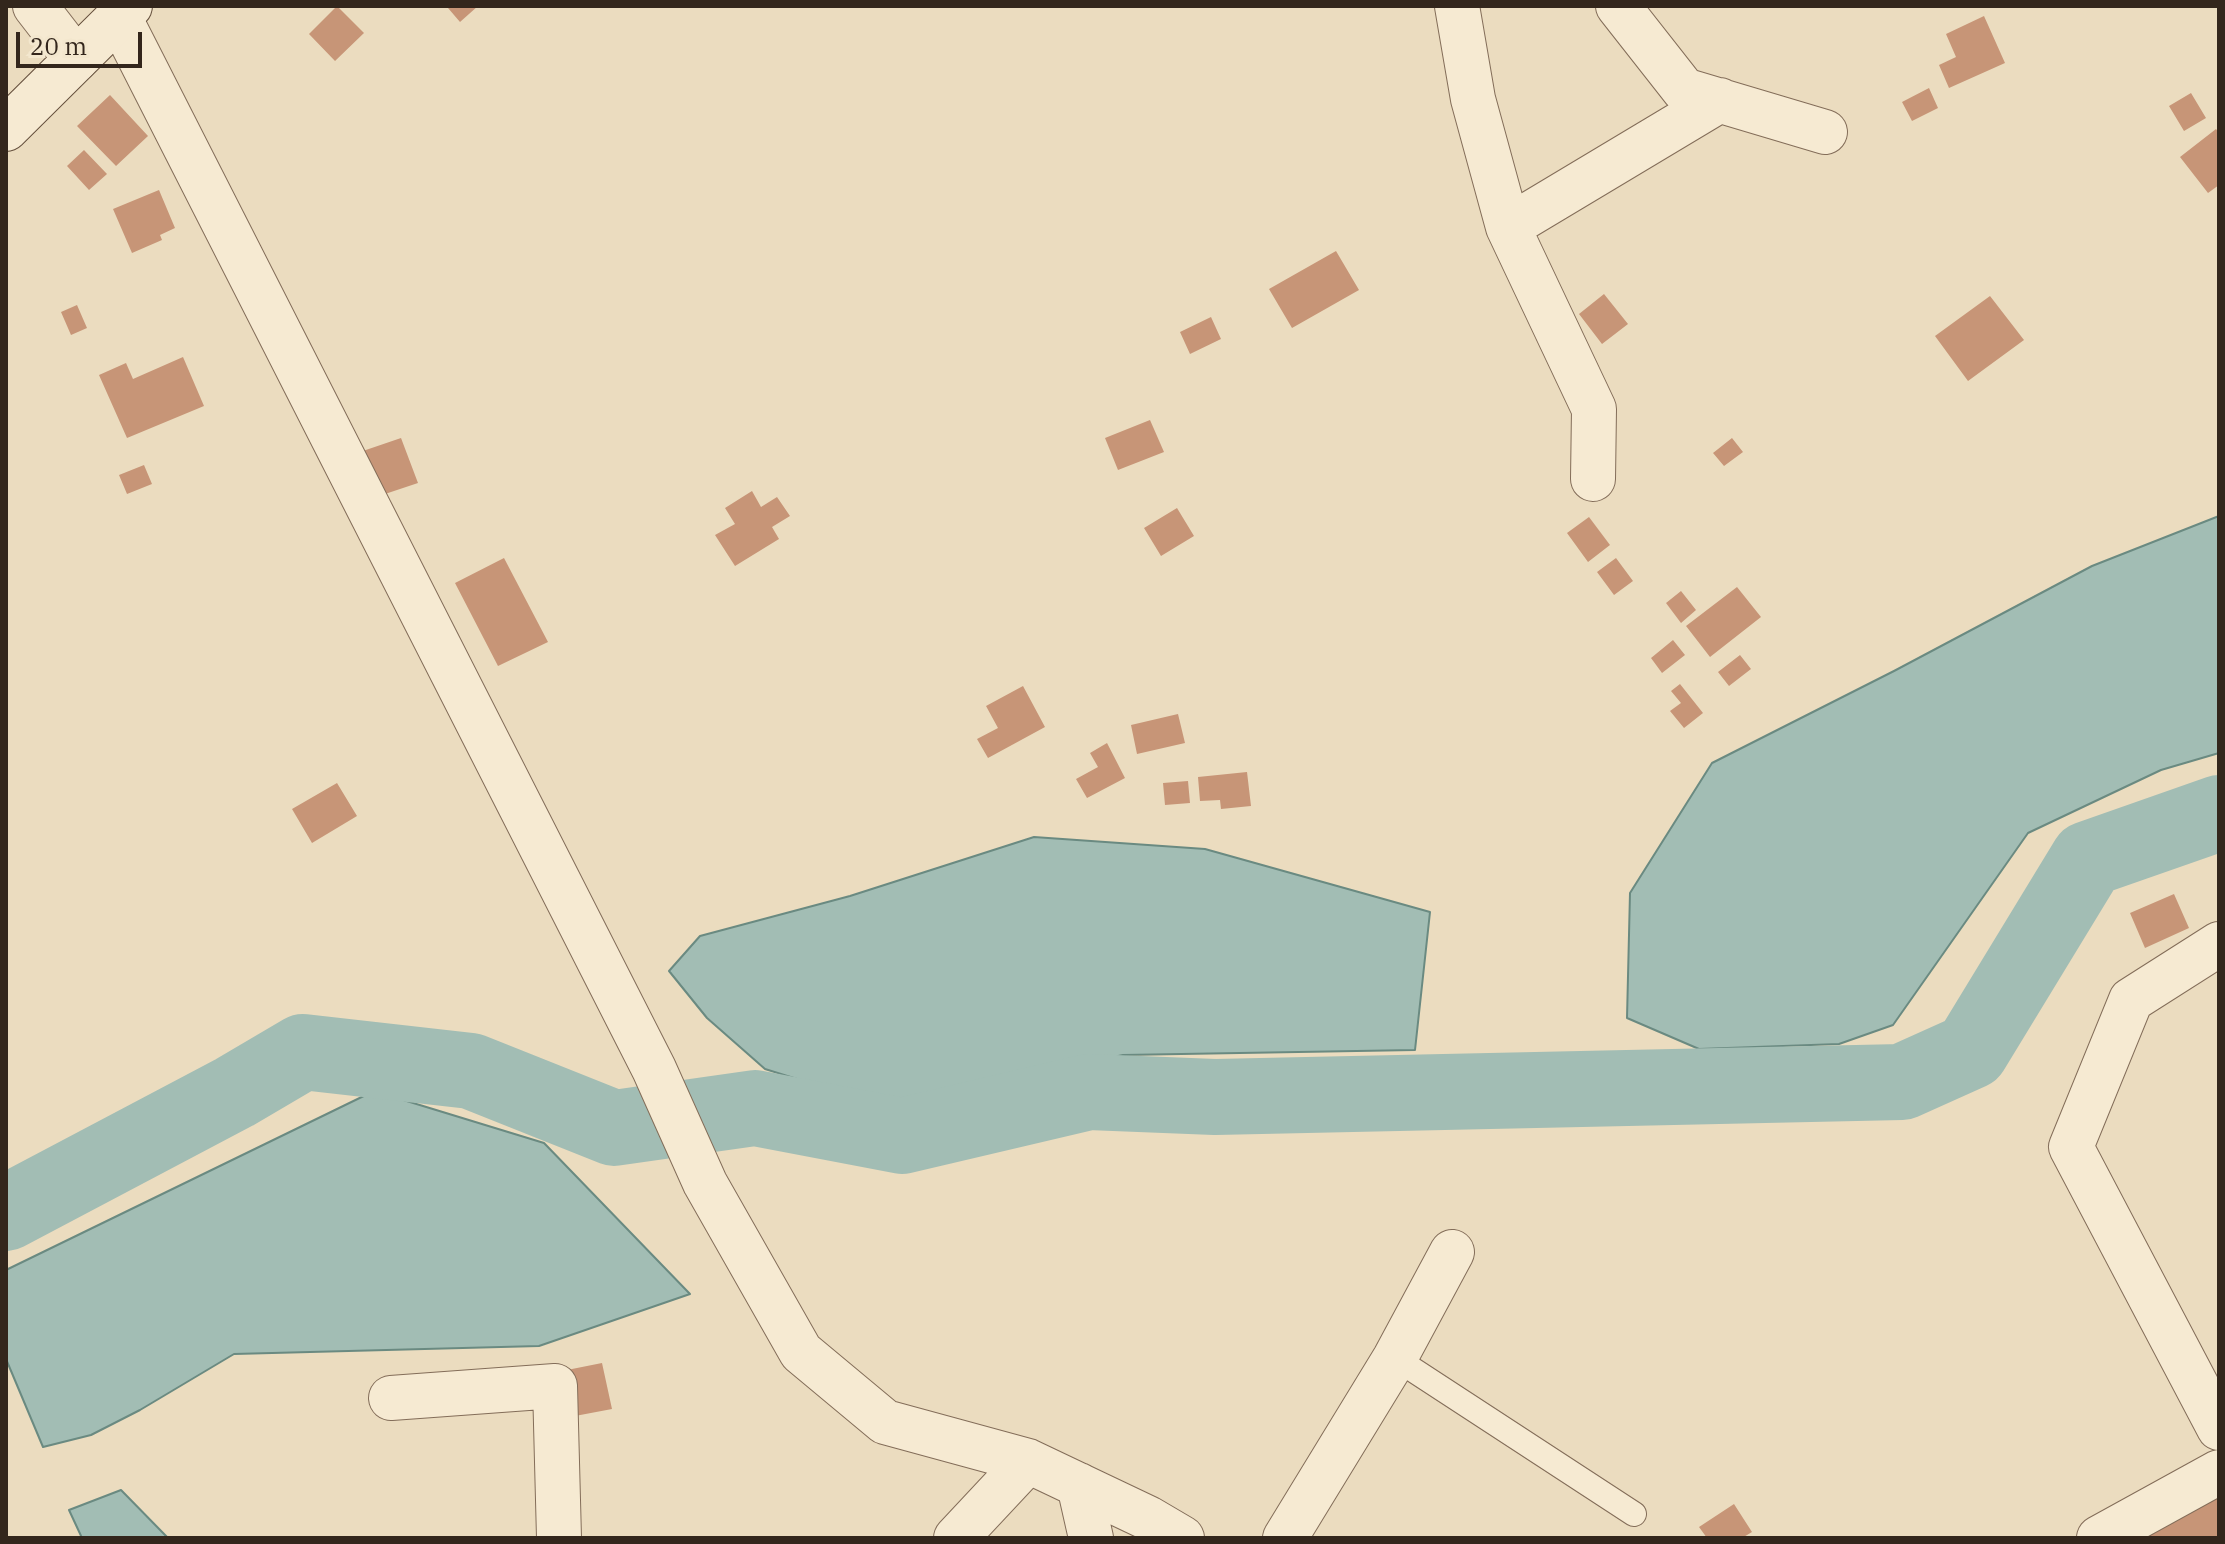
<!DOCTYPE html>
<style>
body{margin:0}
#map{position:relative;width:2225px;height:1544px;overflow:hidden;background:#ebdcbf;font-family:"IBM Plex Serif",serif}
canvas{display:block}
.frame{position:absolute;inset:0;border:8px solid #33261c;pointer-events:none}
.scale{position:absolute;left:16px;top:32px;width:126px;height:36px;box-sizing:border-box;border:4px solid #33261c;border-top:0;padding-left:10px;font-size:24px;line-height:28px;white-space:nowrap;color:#33261c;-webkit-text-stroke:6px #f3e7ce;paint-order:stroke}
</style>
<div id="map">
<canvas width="2225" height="1544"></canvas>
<div class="frame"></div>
<div class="scale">20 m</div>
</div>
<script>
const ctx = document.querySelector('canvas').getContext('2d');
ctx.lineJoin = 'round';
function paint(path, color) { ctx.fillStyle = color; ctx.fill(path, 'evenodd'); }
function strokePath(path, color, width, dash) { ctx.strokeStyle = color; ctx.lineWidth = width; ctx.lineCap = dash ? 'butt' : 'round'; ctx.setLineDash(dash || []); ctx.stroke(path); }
const water = new Path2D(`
 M2219,516V753L2161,770L2028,833L1893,1025L1839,1044L1699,1049L1627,1018L1630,893L1712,763L1894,671L2092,566Z
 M1034,837L1205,849L1430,912L1415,1050L1123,1055L883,1106L765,1069L707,1018L669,971L700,936L850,896Z
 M374,1091L544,1143L690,1294L539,1346L234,1354L140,1410L91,1435L43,1447L6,1359V1270Z
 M121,1490L168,1538H82L69,1510Z`);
paint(water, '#a2bdb4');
strokePath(water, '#6a8a81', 2);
strokePath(new Path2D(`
 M6,1213L235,1092L303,1052L471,1071L614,1128L755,1108L902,1136L1089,1092L1215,1097L1902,1082L1971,1051L2088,859L2219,813`), '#a2bdb4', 76);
paint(new Path2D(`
 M337,6L364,33L335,61L309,34Z
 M450,6H478L460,22L448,8Z
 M1984,16L2005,63L1949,88L1939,65L1956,57L1946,34Z
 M1929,88L1938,108L1912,121L1902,102Z
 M2191,93L2206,118L2184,131L2169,106Z
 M110,95L148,136L116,166L77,126Z
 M2216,129L2219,133V185L2208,193L2180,157Z
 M84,150L107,174L89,190L67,166Z
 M159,190L175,228L160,235L162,240L132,253L113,209Z
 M1336,251L1359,290L1292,328L1269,289Z
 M1604,294L1628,324L1602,344L1579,314Z
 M1990,296L2024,340L1968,381L1935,336Z
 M77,305L87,328L71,335L61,312Z
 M1211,317L1221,339L1190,354L1180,332Z
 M183,357L204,406L127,438L99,375L126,363L133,379Z
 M1150,420L1164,452L1118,470L1105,438Z
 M401,438L418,483L376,497L360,452Z
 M1732,438L1743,452L1724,466L1713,453Z
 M144,465L152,484L127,494L119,475Z
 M752,491L761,507L777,497L790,516L772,527L779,539L735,566L715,535L735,524L725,508Z
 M1177,508L1194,536L1161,556L1144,528Z
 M1589,517L1610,545L1588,562L1567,533Z
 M504,558L548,642L498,666L455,583Z
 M1616,558L1633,581L1614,595L1597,572Z
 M1737,587L1761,617L1710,657L1686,626Z
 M1681,591L1696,610L1681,623L1666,603Z
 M1673,640L1685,655L1662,673L1651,658Z
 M1740,655L1751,669L1729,686L1718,672Z
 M1680,684L1703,713L1684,728L1670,711L1681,703L1671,691Z
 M1023,686L1045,727L988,758L977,739L998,728L986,706Z
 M1178,714L1185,743L1137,754L1131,725Z
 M1107,743L1125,778L1087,798L1076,779L1098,767L1090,753Z
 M1247,772L1251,806L1221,809L1220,800L1200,801L1198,777Z
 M1188,781L1190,803L1165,805L1163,783Z
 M337,783L357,816L312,843L292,809Z
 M2174,894L2189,928L2145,948L2130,913Z
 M602,1363L612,1409L575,1416L567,1370Z
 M2217,1494L2219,1499V1538H2139Z
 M1734,1504L1752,1532L1742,1538H1707L1699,1527Z`), '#c79577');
const lane = new Path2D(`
 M1395,1358L1634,1514`);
const street = new Path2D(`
 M35,6L76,59
 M1457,6L1473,99L1508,227L1594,409L1593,479
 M1618,6L1684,90L1825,132
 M119,17L654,1069L705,1183L801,1352L885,1422L1028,1461L1148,1518L1182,1538
 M1508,227L1720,100
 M2219,944L2131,1000L2071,1147L2219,1428
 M391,1398L555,1386L559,1538
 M1079,1485L1091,1538
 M956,1538L1028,1461
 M1285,1538L1395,1358L1452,1252
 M2099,1538L2219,1472`);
const secondary = new Path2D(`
 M6,129L130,6`);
strokePath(lane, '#836d59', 26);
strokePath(street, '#836d59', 46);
strokePath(secondary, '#644f3c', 46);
strokePath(lane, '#f6ead2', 24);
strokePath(street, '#f6ead2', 44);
strokePath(secondary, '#f6ead2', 44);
</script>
